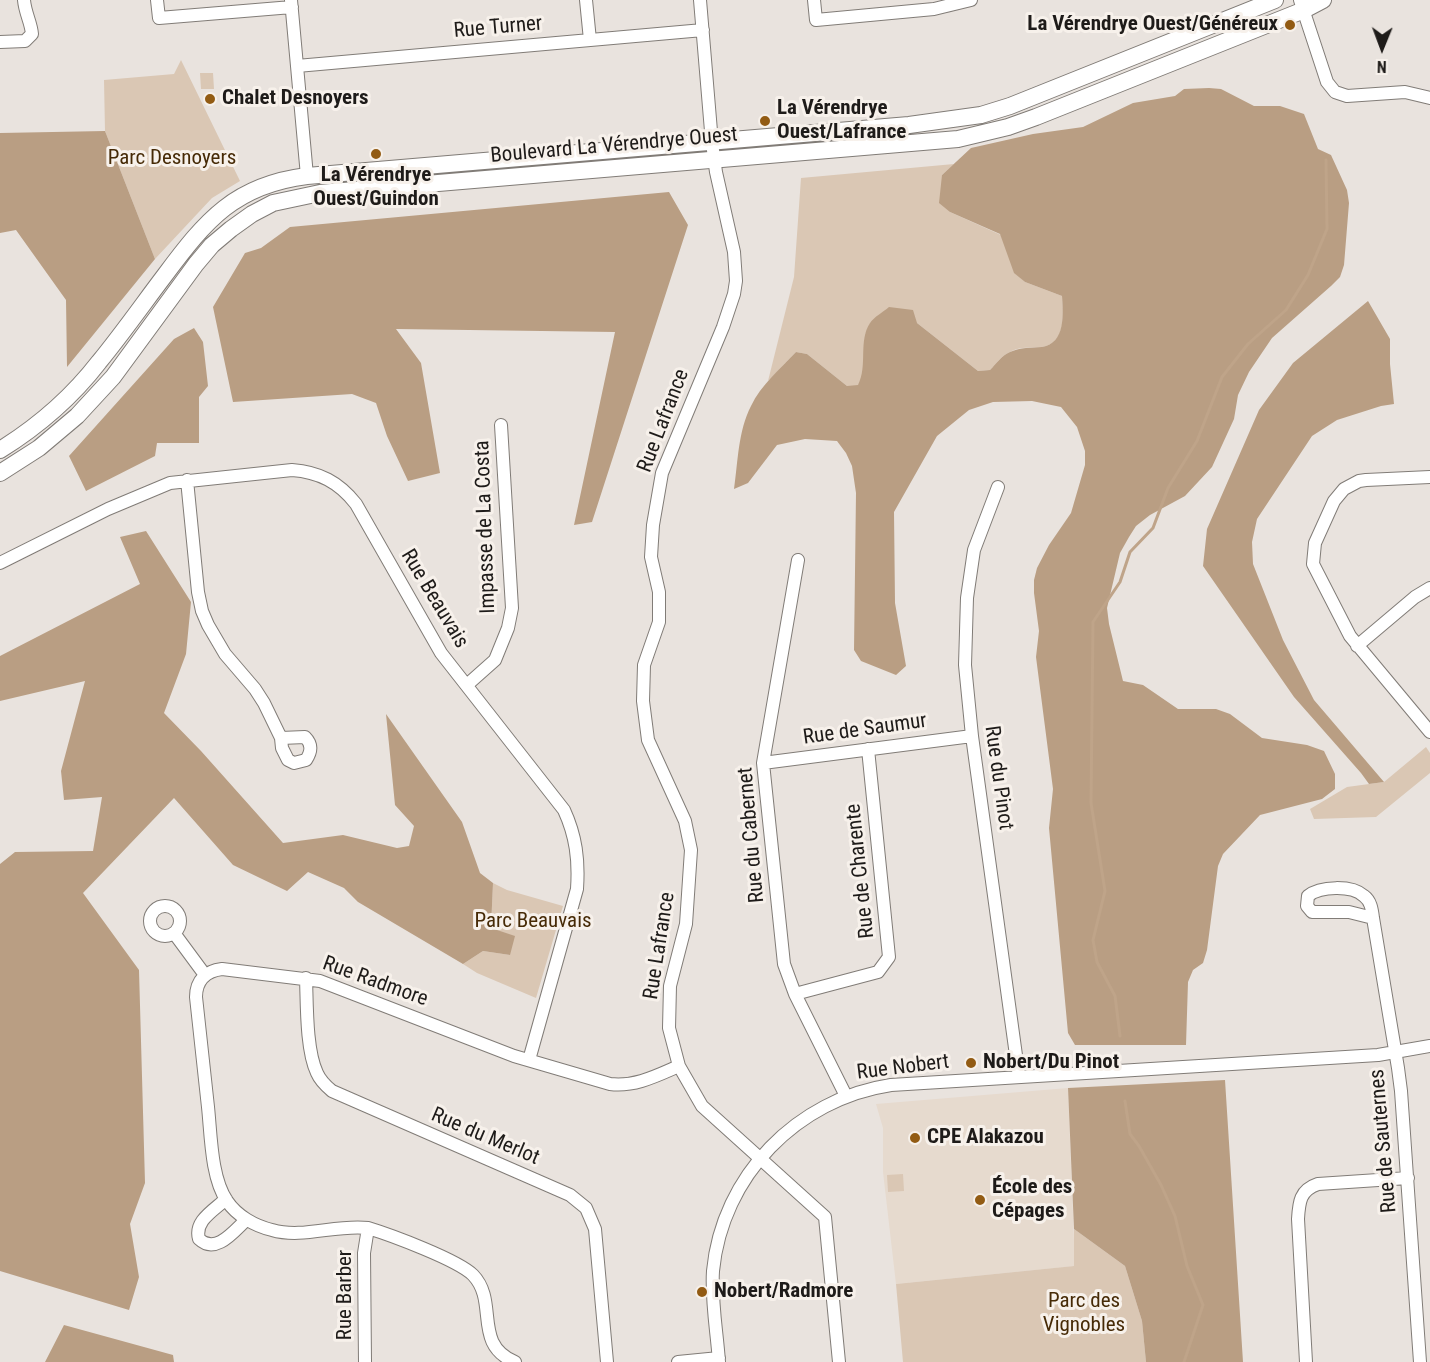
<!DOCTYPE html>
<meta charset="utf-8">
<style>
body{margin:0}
#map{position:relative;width:1430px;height:1362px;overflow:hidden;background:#e9e3de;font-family:"Roboto Condensed",sans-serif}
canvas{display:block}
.north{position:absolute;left:1352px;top:18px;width:60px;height:60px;-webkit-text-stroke:4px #f7f1eb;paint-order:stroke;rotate:181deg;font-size:16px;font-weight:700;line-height:24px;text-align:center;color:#1e1b19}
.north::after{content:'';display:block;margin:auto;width:21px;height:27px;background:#1e1b19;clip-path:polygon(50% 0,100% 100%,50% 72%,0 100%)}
</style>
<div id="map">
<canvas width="1430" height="1362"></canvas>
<div class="north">N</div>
</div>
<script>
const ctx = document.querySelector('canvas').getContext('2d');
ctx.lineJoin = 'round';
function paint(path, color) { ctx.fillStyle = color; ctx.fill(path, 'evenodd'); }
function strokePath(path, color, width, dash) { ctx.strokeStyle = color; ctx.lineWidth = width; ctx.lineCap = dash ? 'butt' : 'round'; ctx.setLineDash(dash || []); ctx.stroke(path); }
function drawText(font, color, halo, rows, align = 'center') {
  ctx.font = font + ' "Roboto Condensed",sans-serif'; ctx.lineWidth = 6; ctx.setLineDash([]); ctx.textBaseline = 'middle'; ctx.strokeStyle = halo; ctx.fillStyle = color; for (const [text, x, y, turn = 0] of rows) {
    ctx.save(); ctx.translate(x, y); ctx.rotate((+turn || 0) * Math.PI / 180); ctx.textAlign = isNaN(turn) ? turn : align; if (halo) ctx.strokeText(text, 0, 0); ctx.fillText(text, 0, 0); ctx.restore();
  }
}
paint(new Path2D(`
 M1068,1088L1075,1266L896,1284L883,1172V1128L876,1104Z`), '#e6dace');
paint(new Path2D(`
 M181,60L240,181L212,198L155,259L105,131L104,80L174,74Z
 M200,73H213L214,89H201Z
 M954,164L942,175L950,212L1001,235L1015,273L1025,282L1062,296C1063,314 1067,343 1042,347C1031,348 1021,346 1010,352C1002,355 996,364 990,370L978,371L917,323L871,322L865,335L863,375L858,386H847L807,354L796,352L768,381L794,277L801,178Z
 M1426,747L1430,753V773L1376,817L1314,819L1310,809L1347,787L1384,782Z
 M493,883L507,890L563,906L536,998L477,973L463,964L483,951L510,955L491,928Z
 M903,1174L904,1191L888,1192L887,1175Z
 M1074,1229L1125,1266L1142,1321L1146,1362H903L896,1284L1074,1266Z`), '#dac7b4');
paint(new Path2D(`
 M1209,88L1221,89L1254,106H1280L1304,114L1318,149L1331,155L1347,190L1349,203L1344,265L1340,277L1331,286L1272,338L1249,372L1238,395L1234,419L1212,467L1185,496L1150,515L1136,526L1129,537L1120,553L1107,608L1109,624L1123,681L1143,685L1178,709H1216L1230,714L1262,738L1307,745L1324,751L1335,774V789L1322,799L1260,815L1223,854L1218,866L1207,950L1203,963L1193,970L1188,982L1186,1045H1075L1068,1033L1049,828L1053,789L1036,657L1039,631L1034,593V580L1037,568L1049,545L1071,513L1085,465V451L1077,427L1061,407L1032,401L993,402L969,410L937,436L894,512L895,603L906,666L896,675L861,661L854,650L856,493L852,466L846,453L837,441L805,439L777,445L748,483L734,489C738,462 738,431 751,406C761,385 780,369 796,352L807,354L847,386L858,385C868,366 858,341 870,323C874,317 883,312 889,307L913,310L917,323L978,371L990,370C996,364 1002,355 1010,352C1021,347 1031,348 1042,347C1066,343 1063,314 1062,296L1025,282L1014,273L1000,234L950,212L939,203L942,175L971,148L1033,134L1083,127L1133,103L1175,96L1184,89Z
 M105,131L155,259L67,367L66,300L16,230L0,233V133Z
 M669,192L688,225L592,522L574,525L615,332L396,329L421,363L440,473L408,481L387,436L376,403L352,394L233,402L213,307L245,253L261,248L290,227Z
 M1368,301L1390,339V364L1394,404L1381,406L1337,420L1312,436L1257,519L1252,542L1253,564L1283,640L1314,700L1384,782L1369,784L1361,773L1294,697L1203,566L1207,529L1259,410L1293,363Z
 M194,328L203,342L208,386L199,397V443H157L155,456L86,491L69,456L174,339Z
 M146,531L191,602L186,654L164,713L201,751L283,843L343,835L397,848L409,846L414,826L395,805L386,714L462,822L480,873L493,883L491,928L515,936L510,955L483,951L463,964L358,902L344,888L308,872L287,891L233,865L174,798L83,893L139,970L145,1183L130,1224L139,1277L129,1310L0,1271V864L15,852L93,851L102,797L64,800L61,771L85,681L0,701V656L140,584L120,537Z
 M1225,1080L1243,1362H1146L1142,1321L1125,1266L1074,1229L1068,1088Z
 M64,1325L173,1355L174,1362H45Z`), '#b99e83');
strokePath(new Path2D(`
 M1120,1036L1115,996L1097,962L1093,940L1105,891L1091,803L1093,622L1120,582L1130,552L1153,528L1168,488L1197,441L1222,377L1248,344L1286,310L1308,275L1327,229L1326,160
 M1125,1101L1130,1134L1139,1146L1161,1185L1175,1216L1187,1266L1203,1305L1184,1362`), '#bfa489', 3);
const street = new Path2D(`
 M157,0L159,18L292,7
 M291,0L307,176
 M586,0L590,40
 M700,0L712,143L716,172L734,252L736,281L734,294L723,327L662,473L653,525L651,557L659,592V622L644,665L643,701L648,740L685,821L691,850L686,924L670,986L669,1028L679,1066L702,1106L825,1217L839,1362
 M814,0L816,20L934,9L971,0
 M1300,0L1327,82L1335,92L1347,96L1405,92L1430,98
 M0,42L25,41L32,34C31,22 25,13 24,0
 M297,66L703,30
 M1430,477L1366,480L1359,481L1344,489L1334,501L1315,543L1313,564L1350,636L1430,732
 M187,480L198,592L202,611L208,625L225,654L255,689L264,703L281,738L282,748L288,760L294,763L306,760C312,751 312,744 305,737L281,738
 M998,487L974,550L967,598L965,665L972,736L1019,1077
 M798,560L763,763L784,964L795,994L846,1096
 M0,563L108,509L170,483L292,470C319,472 339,482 356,504L441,653L564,810C576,836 579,860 577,889L529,1060
 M1357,646L1415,597L1430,588
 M468,684L495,660L508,628L512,608L501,425
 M763,763L972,736
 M150 921a15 15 0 1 1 30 0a15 15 0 1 1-30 0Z
 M1373,918L1349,912H1312L1307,906L1308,896C1320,886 1352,885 1364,896C1371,901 1372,910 1373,918L1398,1068L1401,1091L1420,1362
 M174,933L205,975
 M306,978C307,1004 306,1050 317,1073C320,1080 326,1086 332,1091L570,1195L586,1208L595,1229L607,1362
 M795,994L878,972L889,957L868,749
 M226,1199C213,1211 194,1221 199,1239C216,1255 234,1231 246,1220
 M365,1362L364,1253L368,1228
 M515,1362C472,1344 499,1302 473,1275C458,1260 391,1235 368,1228C336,1224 303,1239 272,1230C255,1226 237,1216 227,1201C211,1178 211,1135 208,1107C204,1071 200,1034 196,997C196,980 206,971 222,969L320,981L514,1056L610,1084C635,1087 656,1076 679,1066
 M678,1362L719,1358
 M719,1362C717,1332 711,1301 713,1271C722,1176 797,1099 891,1085L1378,1055L1430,1046
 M1306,1362L1298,1219C1299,1202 1300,1190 1318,1184L1408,1178`);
const secondary = new Path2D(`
 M0,450C37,427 72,397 99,362C122,334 143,304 165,275C206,220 235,185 307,176L909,125L981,115L1010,106L1275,0
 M0,473L39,448L77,416L113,377L196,264L212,245L231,229L252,214L273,203L320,193L958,139L1008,127L1036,117L1304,10L1323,0`);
strokePath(street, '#817c77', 14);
strokePath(secondary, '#817c77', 18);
strokePath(street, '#fff', 12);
strokePath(secondary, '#fff', 16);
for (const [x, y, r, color] of [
 [1290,25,6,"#925b13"],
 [210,99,6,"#925b13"],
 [765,121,6,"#925b13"],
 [376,154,6,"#925b13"],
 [971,1063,6,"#925b13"],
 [915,1138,6,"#925b13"],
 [980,1200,6,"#925b13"],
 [702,1292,6,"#925b13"]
]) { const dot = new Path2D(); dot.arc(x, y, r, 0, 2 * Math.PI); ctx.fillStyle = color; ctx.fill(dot); strokePath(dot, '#f7f1eb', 2); }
drawText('bold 21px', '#1e1b19', '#f7f1eb', [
 ["La Vérendrye Ouest/Généreux",1278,25,"right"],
 ["Chalet Desnoyers",222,99],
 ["La Vérendrye",777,109],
 ["Ouest/Lafrance",777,133],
 ["La Vérendrye",376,176,"center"],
 ["Ouest/Guindon",376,200,"center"],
 ["Nobert/Du Pinot",983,1063],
 ["CPE Alakazou",927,1138],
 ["École des",992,1188],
 ["Cépages",992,1212],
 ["Nobert/Radmore",714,1292]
], 'left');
drawText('21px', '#1e1b19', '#f7f1eb', [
 ["Rue Turner",498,28,-5],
 ["Boulevard La Vérendrye Ouest",614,146,-5],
 ["Rue Lafrance",664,421,-69],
 ["Impasse de La Costa",486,527,-92],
 ["Rue Beauvais",434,599,59],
 ["Rue de Saumur",865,730,-8],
 ["Rue du Pinot",998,778,82],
 ["Rue du Cabernet",752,835,-95],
 ["Rue de Charente",861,871,-96],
 ["Rue Lafrance",660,946,-81],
 ["Rue Radmore",375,982,20],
 ["Rue Nobert",903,1068,-7],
 ["Rue du Merlot",485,1137,23],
 ["Rue de Sauternes",1384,1141,-95],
 ["Rue Barber",346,1295,-90]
]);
drawText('21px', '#462a06', '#f7f1eb', [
 ["Parc Desnoyers",172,159],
 ["Parc Beauvais",533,922],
 ["Parc des",1084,1302],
 ["Vignobles",1084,1326]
]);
</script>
